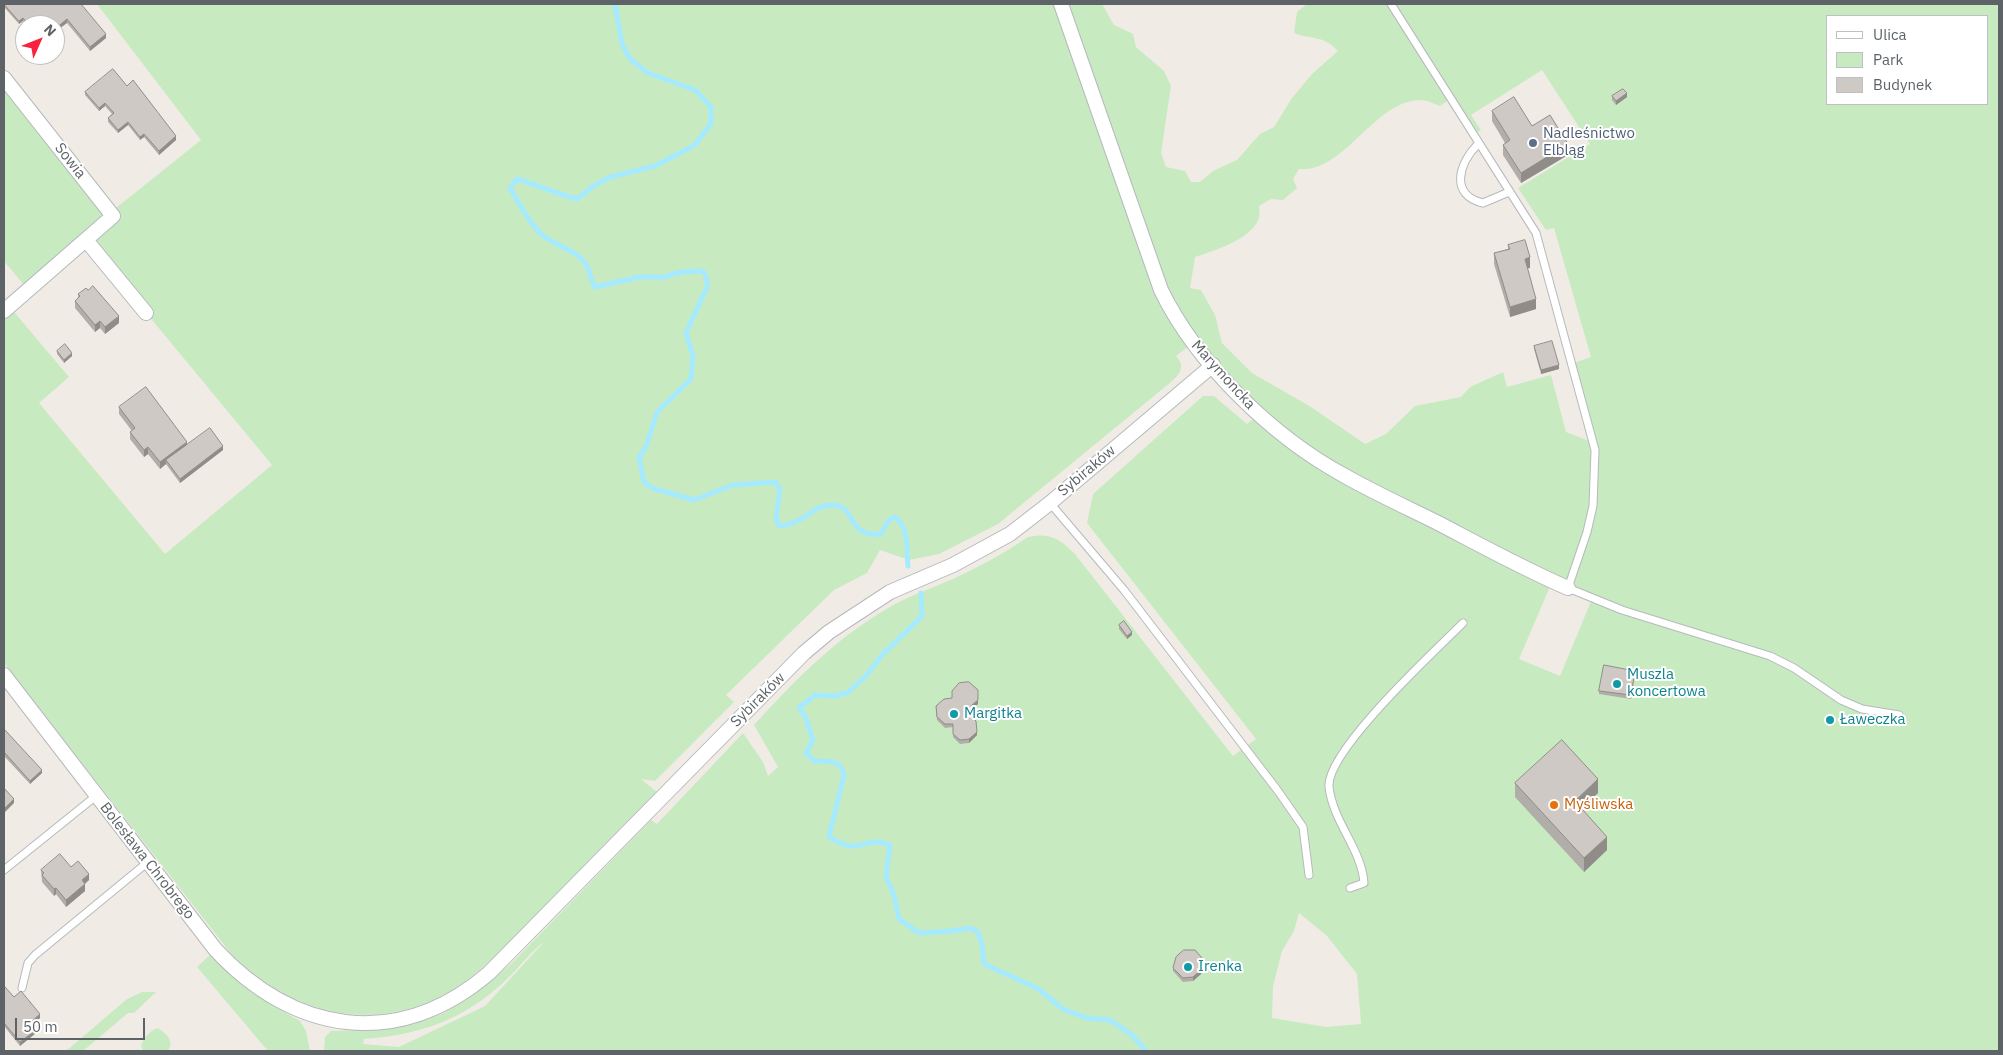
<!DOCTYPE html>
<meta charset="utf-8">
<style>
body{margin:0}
#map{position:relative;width:2003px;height:1055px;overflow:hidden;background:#f0ece5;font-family:"IBM Plex Sans",sans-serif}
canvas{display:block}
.frame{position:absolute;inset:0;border:5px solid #5d6367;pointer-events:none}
.legend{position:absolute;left:1826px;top:15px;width:162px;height:90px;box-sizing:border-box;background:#fff;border:1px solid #bec1c2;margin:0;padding:6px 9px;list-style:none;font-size:15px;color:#5d6367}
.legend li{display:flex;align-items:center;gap:10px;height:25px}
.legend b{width:25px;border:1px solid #bec1c2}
.north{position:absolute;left:15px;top:15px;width:50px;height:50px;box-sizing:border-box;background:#fff;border:1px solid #bec1c2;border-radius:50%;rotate:46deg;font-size:14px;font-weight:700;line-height:20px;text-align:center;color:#5d6367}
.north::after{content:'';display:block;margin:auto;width:18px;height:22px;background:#f8233e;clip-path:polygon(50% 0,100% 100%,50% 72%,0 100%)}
.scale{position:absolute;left:15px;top:1018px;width:130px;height:22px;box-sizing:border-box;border:2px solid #5d6367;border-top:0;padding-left:6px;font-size:15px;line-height:18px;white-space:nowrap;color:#5d6367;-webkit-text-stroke:4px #fff;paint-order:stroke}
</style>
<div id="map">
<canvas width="2003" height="1055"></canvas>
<div class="frame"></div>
<ul class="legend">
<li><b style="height:6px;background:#fff"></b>Ulica</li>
<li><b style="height:14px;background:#c8eac0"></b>Park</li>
<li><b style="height:14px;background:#cec9c4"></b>Budynek</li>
</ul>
<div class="north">N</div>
<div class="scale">50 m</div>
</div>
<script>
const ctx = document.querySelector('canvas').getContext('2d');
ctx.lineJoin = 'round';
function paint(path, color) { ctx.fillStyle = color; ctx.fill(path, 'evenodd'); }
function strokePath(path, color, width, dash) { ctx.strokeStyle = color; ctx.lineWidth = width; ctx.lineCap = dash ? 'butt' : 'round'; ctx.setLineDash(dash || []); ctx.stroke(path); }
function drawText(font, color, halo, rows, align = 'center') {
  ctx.font = font + ' "IBM Plex Sans",sans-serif'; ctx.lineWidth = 4; ctx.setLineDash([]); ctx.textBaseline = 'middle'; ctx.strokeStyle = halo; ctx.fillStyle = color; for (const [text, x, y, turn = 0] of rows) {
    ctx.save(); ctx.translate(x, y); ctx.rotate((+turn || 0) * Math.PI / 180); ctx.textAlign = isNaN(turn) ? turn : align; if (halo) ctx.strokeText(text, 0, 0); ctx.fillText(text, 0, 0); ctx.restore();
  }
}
paint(new Path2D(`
 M97,4H1102L1114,25L1133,34L1136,47L1164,71L1171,86L1161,153L1166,167L1185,171L1191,182H1200L1213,171L1237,160L1260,134L1274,127L1292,98L1312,74L1338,51C1323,35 1313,40 1294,33L1297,12L1307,4H1999V1051H324L325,1037L331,1031L388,1029L414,1024L442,1014L468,999L512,963L651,820L657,824L743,733L763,762L768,776L778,767L754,725C797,678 839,635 895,604C914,594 935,587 955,578C980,566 1005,553 1028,537C1050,532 1060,539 1075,554L1233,756L1256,739L1087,523L1093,494L1203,396H1214L1247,424L1259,414L1193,343L1176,356C1186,366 1180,374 1171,382L998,524L939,554L909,560L880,550L867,573L834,590L726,695L734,702L655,781L641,779L657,792C616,832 577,873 537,914C510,941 483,972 449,992C374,1035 291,1014 232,955L4,663V311L9,306L69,377L39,403L165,554L272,465L86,240L28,290L4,261V78L113,216L116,208L201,140ZM1827,16H1987V104H1827ZM1542,70L1590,144L1518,188L1546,230L1554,228L1591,357L1571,364L1592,442L1566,432L1551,375L1507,387L1503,372L1470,387L1461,397L1415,406L1386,434L1365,444L1311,407L1252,373L1222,343L1215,315L1201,290L1190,288L1195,257C1214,251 1252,239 1259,218C1260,214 1259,209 1259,206L1271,199L1283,200L1297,188L1293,179L1299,169C1345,173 1374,100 1421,100C1427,100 1434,104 1440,106L1450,99L1472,135L1481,130L1471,115ZM1552,582L1592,599L1560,676L1519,659ZM1299,913L1327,936L1357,974L1361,1024L1326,1027L1272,1018L1273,986L1282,951L1294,931ZM544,942L485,1006L399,1047L363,1044L364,1039C420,1035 464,1020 506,980C519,968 530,952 544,942Z
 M211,954L252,993L300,1021L306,1031L310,1051H268L197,967Z
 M142,992H156L134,1013H128L83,1051H66L127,999Z
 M158,1028C166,1034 175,1040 168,1051H143L141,1045C145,1037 149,1031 158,1028Z`), '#c8eac0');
strokePath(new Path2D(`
 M615,4L622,44L630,59L648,73L695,90L711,107V123L695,145L655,166L610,177L592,187L577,199C556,194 538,185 517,179L510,188C519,203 528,221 540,233C554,246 574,248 585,263C590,269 590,279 595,287L639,277H664L681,272L703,271L707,279V287L686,333L693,356L691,379L657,412L646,447L639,457L644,482L652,488L694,500L733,485L775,482L780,489L776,518L779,526C787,525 795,523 801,519C811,513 819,505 832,505C857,505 846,538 881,534L889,520L895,517C910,529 906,549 908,566
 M921,593L922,616L882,655L866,676L847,693L834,696L815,695L799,708L805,716L813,740L806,753L814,761C827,761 841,759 844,775L829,836C860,859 864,834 890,845L886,877L894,895L899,919L919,933L951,931L970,928L978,932L982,945L984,964L1037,988L1063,1009L1087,1018L1110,1020L1131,1034L1146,1051`), '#a6eaff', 5);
const service = new Path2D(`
 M1391,4L1536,233L1595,450L1593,506L1587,532L1568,588L1622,610L1770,656L1794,668L1841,700L1862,709L1899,715
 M1478,144C1459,163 1449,195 1483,203L1509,192
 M1050,503L1124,590L1278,791L1303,827L1309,875
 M4,870L96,796
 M1350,888L1364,883C1362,850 1333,822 1329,787C1326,751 1435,651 1463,623
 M22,988L28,963L35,955L148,862`);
const minor = new Path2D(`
 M1061,4L1161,290C1197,364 1273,437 1345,476C1375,493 1408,508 1440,524C1482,546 1524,569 1568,588
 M4,78L113,216L4,311
 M86,240L146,313
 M4,675L215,949C293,1034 398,1051 489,973L804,653L829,632L890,592L953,565L1010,534L1050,503L1213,365`);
strokePath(service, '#b6b9bd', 9);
strokePath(minor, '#b6b9bd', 16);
strokePath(service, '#fff', 7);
strokePath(minor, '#fff', 14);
paint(new Path2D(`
 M4,4H61L106,38L90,51L67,23L55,25H26L23,21L19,24L4,7Z
 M127,86L176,140L159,155L144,137L140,140L128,125L118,133L108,122V118L112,114L105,106L99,111L85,95V92Z
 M1612,96L1627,97L1616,105L1612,100Z
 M1492,111L1532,126L1568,155L1521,183L1503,155V145L1505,143L1492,121Z
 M1508,245L1530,268H1527L1536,309L1510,317L1494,264V253L1508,249Z
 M78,294L119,323L105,334L100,328L95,332L75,308V301L78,298Z
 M1534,346L1559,369L1541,374L1534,349Z
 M57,351L72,356L64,363L57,354Z
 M119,407L187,445L223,450L180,483L166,464L160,469L148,454L144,457L130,439V432L132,431L119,414Z
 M1119,625L1132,635L1127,639L1119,629Z
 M1635,674L1631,699L1599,694V691Z
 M978,704L972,709L970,715L977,735L969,743L960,744L953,737V727L945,728L937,720L936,706Z
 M4,729L42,773L30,784L4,756Z
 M1515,783L1598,793L1581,808L1607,850L1584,872L1515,797Z
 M71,867L89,880L85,884V891L66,907L56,894L54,896L42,882L41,870Z
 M1203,963L1201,974L1193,981L1183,982L1173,971V968Z
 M4,988L14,997L40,1018L32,1025L36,1033L20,1046L4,1026Z`), '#b1ada9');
paint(new Path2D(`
 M23,18V21L19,24V21Z
 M67,19V23L55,32V29Z
 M106,34V38L90,51V47Z
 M1627,93V97L1616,105V101Z
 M105,103V106L99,111V108Z
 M128,122V125L118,133V130Z
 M144,134V137L140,140V137Z
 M176,136V140L159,155V151Z
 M1568,144V155L1521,183V173Z
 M1530,257V268L1525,269V259Z
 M1536,299V309L1510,317V307Z
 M119,316V323L105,334V327Z
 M100,321V328L95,332V325Z
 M72,353V356L64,363V360Z
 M1559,365V369L1541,374V370Z
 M187,442V448L166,460V464L160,469V462Z
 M223,446V450L180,483V479Z
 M148,447V454L144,457V450Z
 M1132,632V635L1127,639V636Z
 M978,700V704L972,709L970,718V715L972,705Z
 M977,732V735L969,743V739Z
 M42,770V773L30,784V781Z
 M1598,779V793L1575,814V801Z
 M14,799V803L4,813V809Z
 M1607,837V850L1584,872V858Z
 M89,874V880L82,886V880Z
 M85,884V891L66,907V900Z
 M56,888V894L54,896V889Z
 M5,942V949L4,950V944Z
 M1203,959L1201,974L1193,981V977Z
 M40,1014V1018L30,1026V1023Z
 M36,1030V1033L20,1046V1042Z`), '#908d89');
const building = new Path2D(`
 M4,4H61L62,5L63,4H81L106,34L90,47L67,19L55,29V25H29L23,18L19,21Z
 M113,69L127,86L133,80L176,136L159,151L144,134L140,137L128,122L118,130L108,118L114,113L105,103L99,108L85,92Z
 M1623,89L1627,93L1616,101L1612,96Z
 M1514,97L1532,126L1550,115L1568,144L1521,173L1503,145L1510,140L1492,111Z
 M1525,240L1530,257L1525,259L1536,299L1510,307L1494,253L1510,249L1508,245Z
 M93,286L119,316L105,327L100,321L95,325L75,301L80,296L78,294L86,288L88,290Z
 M1552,341L1559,365L1541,370L1534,346Z
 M65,344L72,353L64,360L57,351Z
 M146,387L187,442L160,462L148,447L144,450L130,432L135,428L119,407Z
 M210,428L223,446L180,479L166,460Z
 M1124,621L1132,632L1127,636L1119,625Z
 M1604,665L1635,671L1631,695L1599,691Z
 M969,682L978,690V700L972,705L970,715L976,721L977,732L969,739L960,740L953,734V724H945L937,717L936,706L944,699L952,698V691L959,683Z
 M4,729L42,770L30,781L4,752Z
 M1562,740L1598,779L1575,801L1607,837L1584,858L1515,783Z
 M4,788L14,799L4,809Z
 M60,854L71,867L78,861L89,874L82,880L85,884L66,900L56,888L54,889L42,875L44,873L41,870Z
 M1184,950H1195L1203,959L1201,970L1193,977L1183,978L1173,968L1176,957Z
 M5,987L14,997L21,991L40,1014L30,1023L36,1030L20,1042L4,1023V988Z`);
paint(building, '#cec9c4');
strokePath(building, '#908d89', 1);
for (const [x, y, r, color] of [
 [1533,143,5,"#5c6f8a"],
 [1617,684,5,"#0f9aa8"],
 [954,714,5,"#0f9aa8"],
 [1830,720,5,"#0f9aa8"],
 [1554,805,5,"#e8710a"],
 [1188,967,5,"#0f9aa8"]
]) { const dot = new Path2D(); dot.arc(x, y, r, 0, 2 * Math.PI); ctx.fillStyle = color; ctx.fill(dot); strokePath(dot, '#fff', 2); }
drawText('15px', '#4e5e75', '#fff', [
 ["Nadleśnictwo",1543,134],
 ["Elbląg",1543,151]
], 'left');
drawText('15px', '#5d6367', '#fff', [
 ["Sowia",70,161,52],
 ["Marymoncka",1223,375,48],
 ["Sybiraków",1087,471,-40],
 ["Sybiraków",758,700,-45],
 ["Bolesława Chrobrego",147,861,52]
]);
drawText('15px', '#0d838f', '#fff', [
 ["Muszla",1627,675],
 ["koncertowa",1627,692],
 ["Margitka",964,714],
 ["Ławeczka",1840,720],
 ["Irenka",1198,967]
], 'left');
drawText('15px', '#c56008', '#fff', [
 ["Myśliwska",1564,805]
], 'left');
</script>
